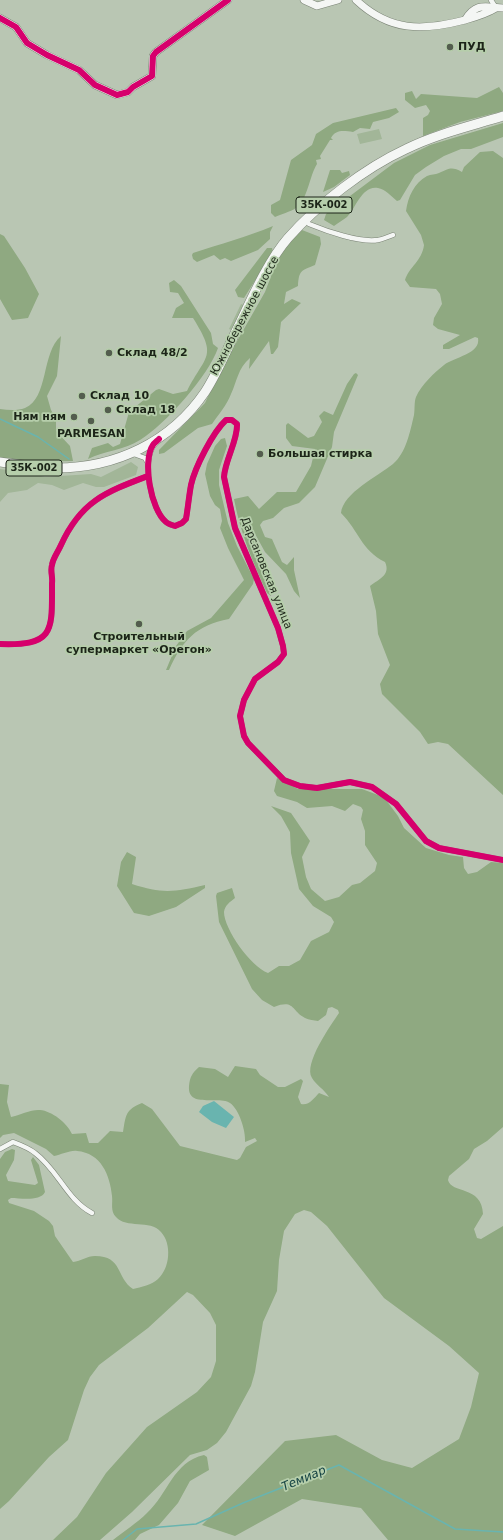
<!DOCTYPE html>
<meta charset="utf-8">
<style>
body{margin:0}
canvas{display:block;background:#b9c6b3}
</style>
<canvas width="503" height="1540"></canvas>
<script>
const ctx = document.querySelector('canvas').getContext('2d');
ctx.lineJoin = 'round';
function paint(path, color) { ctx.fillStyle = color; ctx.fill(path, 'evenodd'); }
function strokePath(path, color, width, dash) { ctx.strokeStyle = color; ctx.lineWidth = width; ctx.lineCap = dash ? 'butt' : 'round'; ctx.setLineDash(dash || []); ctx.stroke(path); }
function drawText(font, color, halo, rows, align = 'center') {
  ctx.font = font + ' "DejaVu Sans",sans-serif'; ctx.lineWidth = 3.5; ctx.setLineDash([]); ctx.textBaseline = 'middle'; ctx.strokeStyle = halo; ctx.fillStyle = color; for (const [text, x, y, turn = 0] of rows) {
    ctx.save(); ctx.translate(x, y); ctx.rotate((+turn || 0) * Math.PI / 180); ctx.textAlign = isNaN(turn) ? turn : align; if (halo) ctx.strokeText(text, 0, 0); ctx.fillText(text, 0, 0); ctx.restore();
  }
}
paint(new Path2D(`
 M379,129L382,139L360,144L357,134Z
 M241,304L244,305L231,330L229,329Z
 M131,462L138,467L136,475L104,487H96L83,483L64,490L52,485L38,483L27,490L8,493L0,502V469L23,472L45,477L91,474L101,477Z`), '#a2b698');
paint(new Path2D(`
 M499,87L503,93V111L460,122L423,136V118L428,115L430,111L426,105L415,108L405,100V93L412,91L416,99L421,94L477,98Z
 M396,108L399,112L389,118L373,122L370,129L360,128L353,132C344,131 336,129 331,138L333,140H330L320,156L321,159L316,160L317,164C309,177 308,199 296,208C290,212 281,214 275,217L271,213V205L280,200L291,160L312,145L316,134L333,123Z
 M503,123V137L471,149H461L444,156L426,167L415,175L400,200L397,201C391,196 385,189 378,188C362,185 356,208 347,217C343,220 338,223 334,226L324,220L326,214L394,163L430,145Z
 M493,151L503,158V795L448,744L438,742L428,744L420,732L382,694L380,684L390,665L378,634L376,611L370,586C379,579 391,575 385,562C361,550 359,531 341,513C343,493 378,476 393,464C406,453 410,432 414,415C415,409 414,402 416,397C421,385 435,372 444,365C454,357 481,354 478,338L475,337L449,349H443V345L460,335L438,329L433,325L434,318L442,304L440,294L436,289L410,287L405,280C409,267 422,261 424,245L421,235L406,211C408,197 414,183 427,176C431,174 435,175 439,173C449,169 451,166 462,172L464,167L480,152Z
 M330,170H340L342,173L349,171L350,175L334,187L323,192Z
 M273,226L270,232V239L258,250L231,261L225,258L220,260L214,255L197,262L193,259L192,255L193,253C220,244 247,237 273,226Z
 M302,230L320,237L321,244L315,265C301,271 299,270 298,286L286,292L284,304L292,299L301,303L281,322L278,347L273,354H271L269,341L249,369L250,358C238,368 237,381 231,394C227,405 218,415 212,424L198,428L164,453L159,454V450L205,403L220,371L265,292L278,258L285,247Z
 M0,234L4,236L25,268L39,294L28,318L12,320L0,299Z
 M267,248H272L273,252L244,298L238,297L235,290Z
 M174,280L181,286L211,333L213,344L218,348C209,375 165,425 140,440C125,450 104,451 88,459L92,448L108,443L113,447L120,444L129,412L156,390L159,389L173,394L187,391C206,354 218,358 193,318H172L176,308L184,303L178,293L170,292L169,283Z
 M61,336L57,376L47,396L51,410L56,419V431L70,446L73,461L25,462L0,458V409C8,410 17,411 25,408C49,398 41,353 61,336Z
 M356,373L358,375L334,432L332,447L315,487L299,503L284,508L273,518L263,521L260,525L265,537L272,539L282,562L287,565L294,557V570L300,598L294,591L286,574L265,552L254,532C257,550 275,581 271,596L267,593C253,563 240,532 234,499L248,496L259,509L277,492H296L311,466L315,449L292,446L286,438V425L288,423L308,438L314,436L322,422L319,416L324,411L333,415L347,384L354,374Z
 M225,438L227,446L219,470V485L228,523L237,546L254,579L253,584L229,619C196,625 182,641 169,670H166L176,646L187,631L211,618L244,580L228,548L220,528L222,521L220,509L215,505L210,496L205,474L207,464L215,446L221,439Z
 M277,778L298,789H362L378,795L386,800L398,816L404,828L426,848L449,855L463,857L464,868L468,874L477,872L491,862L503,863V1127L487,1141L474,1149L469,1159L449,1176L448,1180C451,1194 482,1185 483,1214L474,1229L477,1238L481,1239L503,1226V1540H388L361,1508L302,1499L235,1536L202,1525L285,1441L336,1435L382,1460L412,1468L459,1439L471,1407L479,1373L449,1346L384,1298L327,1226L311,1212L304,1210L295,1214L284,1231L279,1260L277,1291L263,1322L255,1372L251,1386L226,1432L217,1443L207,1450L190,1455L132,1512L100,1540H53L77,1517L106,1473L147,1427L197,1392L211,1377L216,1361V1325L210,1313L193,1295L187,1292L148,1328L99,1365L90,1377L84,1390L68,1440L49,1457L9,1501L0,1509V1159L5,1152L12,1149L15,1150L14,1160L6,1175L8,1181L35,1185L38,1183L31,1160L33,1157L39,1165L45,1192C40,1202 20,1198 11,1198L8,1200L9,1203L34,1211L49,1221L53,1226L55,1236L73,1262C81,1261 87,1256 95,1256C123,1256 116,1278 133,1289C141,1287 152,1285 158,1279C170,1268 172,1244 161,1232C150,1219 126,1229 116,1217C110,1211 113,1203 112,1196C110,1175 101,1153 77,1151C70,1150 61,1155 54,1156L46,1149L14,1133L3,1135L0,1138V1084L9,1085L7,1102L11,1117C20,1115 32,1109 40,1110C52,1111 67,1123 72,1134L86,1133L89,1143H98L110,1131L123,1132C126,1115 125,1110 142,1103L152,1109L180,1146L237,1160L240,1158L246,1147L257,1141L255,1138L245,1142C246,1131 239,1109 230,1103C219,1095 187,1109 189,1086C190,1077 192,1073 199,1067L215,1069L228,1077L235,1066L256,1069L260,1075L278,1087H285L301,1079L303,1081L298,1097L301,1104C309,1106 314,1098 319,1093L329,1097C324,1089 316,1085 312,1078C303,1064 331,1025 339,1013L338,1010L332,1007L328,1008L326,1015L318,1021C314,1020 309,1020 305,1018C291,1011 295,999 274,1007L262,1000L252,989L219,922L216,896L217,893L232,888L235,898C230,902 225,905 224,912C224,929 251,967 268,973L279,966H289L300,960L311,941L329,932L334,922L331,917L313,906L299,889L291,853L290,832L281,816L271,806L291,813L310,841L302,857L306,877L311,889L325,901L339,897L352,885L360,883L375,871L377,863L365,845V831L361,819L363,810L361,807L353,804L345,811L332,806L307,808L297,802L277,796L274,791Z
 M127,852L136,857L132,884C162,894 175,892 205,885V888L176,907L149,916L134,913L117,886L121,862Z
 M204,1455L207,1457L209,1470L190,1481L178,1503L159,1525L140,1534L135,1540H113C124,1531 137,1523 147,1513C168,1494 173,1462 204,1455Z`), '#8fa981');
paint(new Path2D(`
 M214,1101L234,1117L226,1128L212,1122L199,1112L203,1106Z`), '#69b4af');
strokePath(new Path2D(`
 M0,419L38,437L69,459
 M123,1540L137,1529L196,1524L243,1503L339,1465L455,1529L503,1532`), '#69b4af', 1.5);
const street = new Path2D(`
 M491,0L496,8
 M309,224C326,231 360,243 378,240C383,239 388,237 393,235
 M156,443C140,457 151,510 166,522C168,524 172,525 175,526L182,523L186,519C188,507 189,496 191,485C195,467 213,432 226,420H232L237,424C238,440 225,460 224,477L235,528L278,628L283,646L284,654L278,662L255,679L244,700L240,716L244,736L248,743L284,780L300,786L317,788L350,782L372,787L396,804L426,841L439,848L503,860
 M134,454L145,458L148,463
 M0,644C55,646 52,631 52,583C53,578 50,570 52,565C53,558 58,552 61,545C81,501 106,492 148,476
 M0,1149L13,1142C21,1145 29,1148 35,1153C58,1170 67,1200 92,1213`);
const secondary = new Path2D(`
 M304,0L317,6L338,0
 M356,0C390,32 423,31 465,20C476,17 486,14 496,8
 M0,18L16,27L27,43L47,55L79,70L95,85L117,95L128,92L133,87L152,76L153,56L156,52L228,0
 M465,20C476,2 485,7 503,8`);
const highway = new Path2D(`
 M0,462C18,464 37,468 56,468C116,468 171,442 205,392C218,372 227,349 238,327C251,300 268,261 288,238C318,204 365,168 406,149C436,134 471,126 503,116`);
strokePath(street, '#7a8375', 5.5);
strokePath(secondary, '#7a8375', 8);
strokePath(highway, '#7a8375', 10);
strokePath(street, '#f4f6f4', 4.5);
strokePath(secondary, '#f4f6f4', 7);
strokePath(highway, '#f4f6f4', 9);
strokePath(new Path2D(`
 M0,18L16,27L27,43L47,55L79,70L95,85L117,95L128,92L133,87L152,76L153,56L156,52L228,0
 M159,439C157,441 154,443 153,445C142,461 151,510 166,522C168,524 172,525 175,526L182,523L186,519C188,507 189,496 191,485C195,467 213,432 226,420H232L237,424C238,440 225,460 224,477L235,528L278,628L283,646L284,654L278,662L255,679L244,700L240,716L244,736L248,743L284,780L300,786L317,788L350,782L372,787L396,804L426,841L439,848L503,860
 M0,644C55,646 52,631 52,583C53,578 50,570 52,565C53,558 58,552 61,545C81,501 106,492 148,476`), '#d6006c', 6);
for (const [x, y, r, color] of [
 [450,47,4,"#535d4e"],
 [109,353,4,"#535d4e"],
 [82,396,4,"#535d4e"],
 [108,410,4,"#535d4e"],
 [74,417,4,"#535d4e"],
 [91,421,4,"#535d4e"],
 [260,454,4,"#535d4e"],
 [139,624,4,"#535d4e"]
]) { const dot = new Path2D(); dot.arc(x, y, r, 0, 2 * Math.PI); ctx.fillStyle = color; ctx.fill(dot); strokePath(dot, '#b6ceab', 1.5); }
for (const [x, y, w] of [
 [324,205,56],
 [34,468,56]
]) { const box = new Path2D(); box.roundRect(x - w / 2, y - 8, w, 16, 3); ctx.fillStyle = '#b6ceab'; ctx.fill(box); strokePath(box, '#1c2518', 1); }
drawText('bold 10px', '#1c2518', null, [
 ["35К-002",324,205],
 ["35К-002",34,468]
]);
drawText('bold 11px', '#1c2518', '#b6ceab', [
 ["ПУД",458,47],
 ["Склад 48/2",117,353],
 ["Склад 10",90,396],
 ["Склад 18",116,410],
 ["Ням ням",66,417,"right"],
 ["PARMESAN",91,434,"center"],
 ["Большая стирка",268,454],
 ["Строительный",139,637,"center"],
 ["супермаркет «Орегон»",139,650,"center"]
], 'left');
drawText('11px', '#1c2518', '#b6ceab', [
 ["Южнобережное шоссе",245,316,-62],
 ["Дарсановская улица",266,573,68]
]);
drawText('italic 12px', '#154343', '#b6ceab', [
 ["Темиар",304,1479,-23]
]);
</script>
